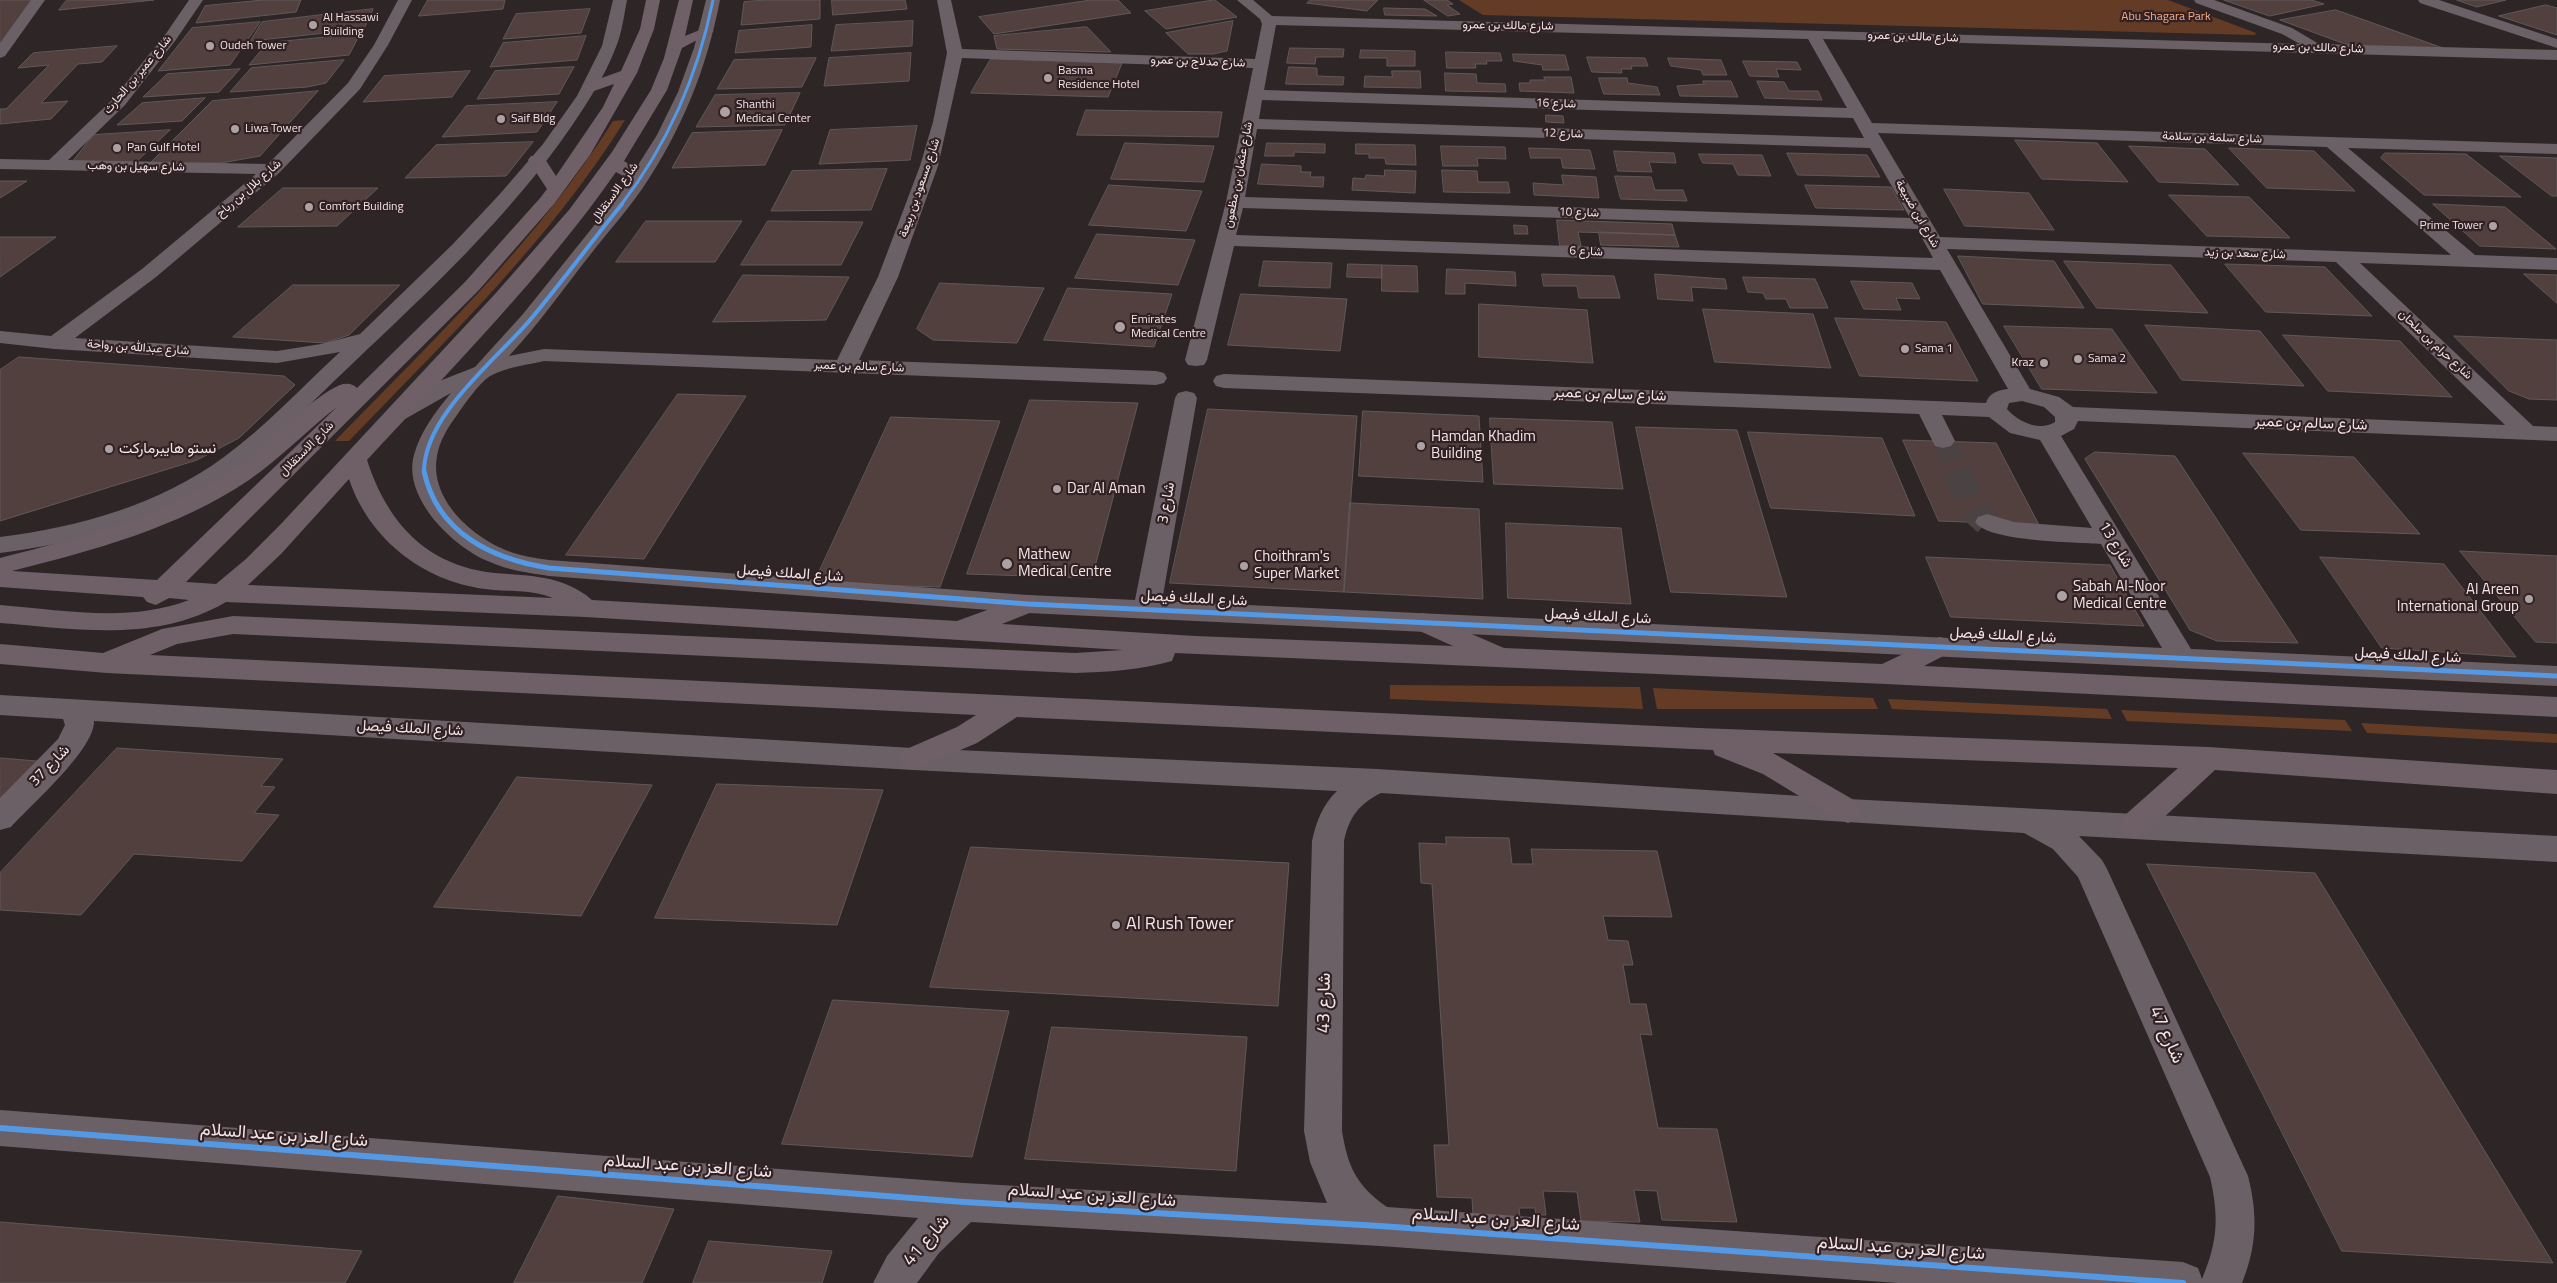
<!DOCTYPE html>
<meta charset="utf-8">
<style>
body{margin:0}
canvas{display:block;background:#2e2527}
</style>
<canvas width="2557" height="1283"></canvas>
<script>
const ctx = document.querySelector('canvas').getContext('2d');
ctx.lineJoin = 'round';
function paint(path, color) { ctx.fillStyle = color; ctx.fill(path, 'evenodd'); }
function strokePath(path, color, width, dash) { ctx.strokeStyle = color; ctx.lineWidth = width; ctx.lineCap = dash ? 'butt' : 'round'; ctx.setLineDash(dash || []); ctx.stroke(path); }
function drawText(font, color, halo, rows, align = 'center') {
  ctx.font = font + ' "Titillium Web",Vazirmatn,sans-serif'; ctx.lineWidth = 4.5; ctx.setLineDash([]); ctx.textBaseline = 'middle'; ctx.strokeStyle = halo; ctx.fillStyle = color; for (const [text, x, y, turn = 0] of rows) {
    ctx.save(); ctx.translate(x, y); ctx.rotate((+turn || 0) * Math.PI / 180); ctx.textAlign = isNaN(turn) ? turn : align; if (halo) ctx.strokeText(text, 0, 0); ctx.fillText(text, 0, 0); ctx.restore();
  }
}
paint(new Path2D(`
 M1459,0H2168L2256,33L2255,35L1483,15Z
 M625,120C550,241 447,339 349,441H335C434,339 537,242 613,121Z
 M1390,685L1640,687L1643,709L1390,699Z
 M1653,688L1873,698L1878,709H1657Z
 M1888,699L2107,709L2112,719L1892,709Z
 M2121,710L2345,720L2352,731L2127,721Z
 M2361,723L2557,734V743L2367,733Z`), '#643c26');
const building = new Path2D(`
 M0,0H33L0,44Z
 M67,0H154L59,10Z
 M263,0H301L296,12L196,23L205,6Z
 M428,0H505L503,9L419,16Z
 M766,0H820V19L741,25L744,2Z
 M832,0H905L907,9L833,15Z
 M1091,0H1118L1131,13L994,34L979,17Z
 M1215,0L1237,17L1166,29L1145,11Z
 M1310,0H1378L1367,11L1307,3Z
 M1424,0H1447L1453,4L1447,5L1460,14L1448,16Z
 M2224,0H2311L2324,4L2270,16Z
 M2457,0H2506L2477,7Z
 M2546,5L2557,8V35L2499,16Z
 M1384,8L1425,9L1437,16L1385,15Z
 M373,9L364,29L250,41L262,22Z
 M590,9L581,33L503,39L516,14Z
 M2336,10L2443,48L2362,47L2345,44L2280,20Z
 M913,21L912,46L831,51L836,25Z
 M1233,21L1227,51L1213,54H1188L1166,33Z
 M260,22L230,65L158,71L192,28Z
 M812,25L811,47L735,53L739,31Z
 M1087,27L1111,52L997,49L994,36Z
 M360,34L349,55L249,65L267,43Z
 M586,36L577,60L490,67L503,43Z
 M117,46L102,62L78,64L41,103L68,101L51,119L0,124V109H6L49,65L18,68L33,53Z
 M1290,48L1344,49L1343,57H1316L1315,64L1287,63Z
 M1361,50L1415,51V66H1387V58H1360Z
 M1446,52L1500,53L1502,61H1486L1487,64H1475L1476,68H1447Z
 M911,53L909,81L824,86L829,58Z
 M1513,54L1565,55L1569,70H1543L1542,65L1514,61Z
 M1587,57L1645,58L1648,66H1631L1632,69H1621L1622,73L1592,72Z
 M816,58L802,87L717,89L734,60Z
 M1668,58L1721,60L1727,75H1703L1701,70L1671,66Z
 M991,59L1122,63L1108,97L971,93Z
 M344,60L326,83L307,87L230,92L251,68Z
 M1743,61L1797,62L1801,70L1776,69L1779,77L1750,76Z
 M574,67L559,94L477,99L495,71Z
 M1289,67L1317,68V76L1344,77L1343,85L1286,84Z
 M240,69L219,92L143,97L167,74Z
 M470,71L452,97L363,102L384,76Z
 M1392,71H1420L1421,88L1364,87L1365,76L1392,77Z
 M1445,73L1476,74L1477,83L1505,84L1506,92L1446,91Z
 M1544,77H1571L1574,93L1520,91L1519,83H1530V80H1545Z
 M1599,78H1627L1628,83L1657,87L1660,95L1604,94Z
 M1703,81H1731L1738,97L1680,96L1677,86L1704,84Z
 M1757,81L1784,82L1789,91H1818L1822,100L1765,98Z
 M318,91L260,156L221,163L149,164L212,101Z
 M800,93L785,125L696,127L715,95Z
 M205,98L182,121L117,125L142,103Z
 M557,102L537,132L442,137L466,106Z
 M1086,110L1222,112L1218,137L1077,135Z
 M1546,115L1563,116L1564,123L1546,122Z
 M917,126L910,160L819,164L830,130Z
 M170,130L135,163L72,162L93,135Z
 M782,130L765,165L672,168L692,133Z
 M2015,140L2097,143L2128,182L2042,179Z
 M533,142L506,176L405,178L436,145Z
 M1125,143L1214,146L1204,182L1111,179Z
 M1267,143L1325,144V153L1294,152V156H1265Z
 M1356,144L1415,145L1416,165L1386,164L1385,158H1369V154H1356Z
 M1441,146L1505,147L1506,159L1477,158L1478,166H1443Z
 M2129,146L2205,149L2239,185L2159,182Z
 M1529,148L1590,150L1595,169L1563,168L1561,158H1531Z
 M2229,148L2314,151L2355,191L2267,188Z
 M1614,151L1674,153L1676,163L1649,162L1652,172L1618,171Z
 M1787,153L1867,155L1880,177L1798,175Z
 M2385,153L2466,154L2521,197L2424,195L2381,158Z
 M1699,154L1762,155L1771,176L1738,175L1733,164L1703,163Z
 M2500,156L2557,158V196H2552Z
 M1262,164L1301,166V172H1311L1310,177H1324L1323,187L1258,184Z
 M887,169L871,210L771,211L792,171Z
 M1385,170L1416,171L1415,193L1352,190L1353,178L1365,179L1366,175L1384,176Z
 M1442,170L1477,171L1478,182H1508L1510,193L1444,192Z
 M1562,175L1596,177L1599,198L1534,195L1533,183L1563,185Z
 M1615,176L1651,177L1655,190H1683L1687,201L1621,199Z
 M0,181H27L0,198Z
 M1109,185L1202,191L1186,231L1089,225Z
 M1805,185L1891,187L1904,210L1816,208Z
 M283,188H378L337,226L238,227Z
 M1944,189L2029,193L2054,230L1965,226Z
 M2169,195L2249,197L2290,238L2207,236Z
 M2433,204L2505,207L2556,249L2480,246Z
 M1557,220L1672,224L1675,235L1578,232L1581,246H1560Z
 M646,221H742L715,262H616Z
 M768,221L863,222L841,265H741Z
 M1514,225L1527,226L1528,234H1515Z
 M1599,232L1675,235L1679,247L1601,245Z
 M1097,234L1195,240L1178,285L1075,278Z
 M0,237H56L0,277Z
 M1958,256L2054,261L2084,308L1983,304Z
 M1264,261L1332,263L1330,288L1259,286Z
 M2064,261L2171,265L2208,313L2097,308Z
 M1348,264L1382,265V278L1347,277Z
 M2225,264L2325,267L2372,316L2266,312Z
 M1382,265L1417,266L1418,292L1382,291Z
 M1447,269L1515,272L1516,286L1465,283V294H1446Z
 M1542,274L1614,276L1620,298H1579L1577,286H1544Z
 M1655,274L1725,279L1727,289L1691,287L1693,301L1658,299Z
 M2524,274L2557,275V303Z
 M743,275L849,277L826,320L713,322Z
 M1743,277L1815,279L1828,308H1790L1786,299H1766L1763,293L1748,292Z
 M1851,281L1912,283L1920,299L1896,298L1901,310L1864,309Z
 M940,283L1044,288L1017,343L933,340L917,329Z
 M293,285H400L349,335L325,343L233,337Z
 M1068,288L1172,294L1154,347L1044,340Z
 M1241,294L1347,299L1340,351L1228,345Z
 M1479,304L1587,310L1593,363L1479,357Z
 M1703,309L1813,314L1831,368L1715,362Z
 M1835,318L1946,322L1978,381L1860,376Z
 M2145,325L2260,331L2304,386L2182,380Z
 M2004,326L2112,329L2157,393L2042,389Z
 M2283,335L2400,341L2452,397L2328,391Z
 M2454,336L2557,340V400L2529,399L2509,391Z
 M19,357L284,376L295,385L239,438L197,460L0,521V370Z
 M678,394L746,396L644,559L566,555Z
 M1030,400L1138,403L1092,578L967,574Z
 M1208,409L1357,416L1344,592L1170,583Z
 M1363,411L1479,416L1483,482L1359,476Z
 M891,417L1000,421L940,587L814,583Z
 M1490,418L1612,422L1623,489L1494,484Z
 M1636,427L1737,430L1787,597L1671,592Z
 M1748,432L1882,438L1915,516L1771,508Z
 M1903,440L1996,443L2039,525L1939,521Z
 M2095,452L2175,456L2298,643L2217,641L2190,630L2085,459Z
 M2243,453L2354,457L2420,534L2301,530Z
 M1350,503L1479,509L1483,599L1344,592Z
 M1506,523L1621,528L1631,604L1508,598Z
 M2460,551L2557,556V643L2536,642Z
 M1926,557L2110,565L2144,626L1951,617Z
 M2320,557L2444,564L2516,657L2382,648Z
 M117,748L283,759L261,786L275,787L254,813L279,815L242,861L134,854L81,915L0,910V873Z
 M0,758L49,762L0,810Z
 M517,777L652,785L581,916L434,907Z
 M717,784L883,790L837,925L655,918Z
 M1446,837L1509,838L1512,864H1533L1531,849L1657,851L1672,917L1603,916L1608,940L1628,941L1633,965H1623L1630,1004H1646L1652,1035L1640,1034L1658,1128L1717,1129L1737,1222L1662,1220L1657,1191L1634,1190L1640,1222L1581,1221L1577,1192L1543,1191L1546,1215H1536L1535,1208H1519L1520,1217L1473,1215L1472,1198L1437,1197L1434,1145H1449L1432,884L1421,883L1419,843L1446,844Z
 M971,847L1289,863L1278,1006L930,987Z
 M2147,864L2315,873L2553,1263L2342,1251Z
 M833,1000L1009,1011L972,1157L782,1144Z
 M1052,1027L1247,1037L1236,1171L1025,1159Z
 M558,1196L674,1209L642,1283H514Z
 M0,1222L362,1251L345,1283H0Z
 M709,1241L832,1251L822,1283H693Z`);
paint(building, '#52403f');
strokePath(building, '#605858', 1);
strokePath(new Path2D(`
 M1943,441L1958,473`), '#4b4244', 21, [21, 11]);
strokePath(new Path2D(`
 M1957,471L1976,512L1987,522`), '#4b4244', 28, [28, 14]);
paint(new Path2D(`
 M31,0H45L5,56L0,58V43Z
 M189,0H203L175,41L125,105L68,160L268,164L348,83L374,45L398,0H412L388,45L360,89L279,173L156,277L75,338L277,351L321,344L360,334L452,245L499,195L543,144L577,96L602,46L613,0H627C624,15 622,33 616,47C605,76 588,102 571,127C510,216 429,291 351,365C303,410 258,460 201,492C139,526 69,544 0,553V537C79,527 159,505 224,457C266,426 302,387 340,352L277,363L55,349L0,343V331L51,336L142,269L256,174L0,169V159L49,160L113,99L165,35Z
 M706,0H720C707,68 681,132 642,189C626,212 607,233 590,255C563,289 539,324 509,356L544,349L837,360L878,277L920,166L933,122L947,53L937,0H951L962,49L1255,59L1262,24L1260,19L1237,0H1253L1272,16L2300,44L2282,34L2196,3L2194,0H2214L2292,28L2319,44L2557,50V60L1823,39L1872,123L2557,144V154L2348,148L2475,255L2557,258V270L2360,263L2533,426L2557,427V441L2078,421L2074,429L2061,436L2191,649L2557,666V686L1028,613L549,576C529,573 508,570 490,562C454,548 402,498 414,455C420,432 436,411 451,393L405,419L397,421L389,419L386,414L389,409L442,380L475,367L523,314L621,192L657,135L678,92L694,48ZM1276,25L1808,39L1847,108L1264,90ZM962,58L1253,68L1226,202L1185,360L1188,365L1196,366L1204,365L1207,360L1234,246L1940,270L2008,389C1998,390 1989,393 1986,403L1224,374L1216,376L1213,381L1216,386L1224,388L1919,414L1935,446L1943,448L1951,446L1955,441L1942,415L1989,417L2010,433L2040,440L2092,528L2014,522L1987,514L1978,517L1975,522C1988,542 2076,542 2101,544L2162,648L1162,601L1197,398L1194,393L1186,391L1178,393L1175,398L1135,600L1028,595L549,560C535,558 521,556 508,551C472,537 429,499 437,456C439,442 448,427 457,415C464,405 481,380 492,375C508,367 527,365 544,361L1156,385L1164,383L1167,378L1164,373L1156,371L859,360L898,277L938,166ZM1262,100L1853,118L1864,138L1259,119ZM1257,129L1870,148L1910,218L1245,197ZM1878,133L2327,147L2451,255L1940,237ZM1243,208L1917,229L1933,258L1236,235ZM1947,249L2336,262L2505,425L2073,407L2059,397L2030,389ZM2022,401L2044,407L2055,417V422C2040,432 2018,422 2007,409L2009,403Z
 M2418,0H2439L2557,39V48L2420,3Z
 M0,695L913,748L1377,769L1848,799L2557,836V862L2079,836L2102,860L2107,869L2248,1176C2258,1215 2257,1246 2242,1283H1898L1380,1246L971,1222L939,1253L917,1283H873L887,1256L918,1218L0,1146V1110L964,1183L1327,1203L1310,1162L1304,1131L1312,841C1316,822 1323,804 1337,791L913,770L94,721C95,749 31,805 11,827L0,830V798L58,739L65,725L63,719L0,715ZM1381,793L2024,833L2053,849L2078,877L2210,1177C2219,1217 2218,1241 2202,1279L2198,1268L2183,1262L1387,1207C1356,1185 1348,1167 1342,1131L1344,841C1349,817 1359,804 1381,793Z`), '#6b6065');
paint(new Path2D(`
 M646,0H660L654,29L637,73L590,155L554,204L479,290L186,582L216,584L246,559L280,525L495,294L569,210L612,152L651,90L664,58L679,0H693L685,36L707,27L714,31L682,48L667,90L624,161L649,178L646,182H634L616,172C545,274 452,368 367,460C387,522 426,566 495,573C530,576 563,575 592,600L957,621L1028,595L1037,598L1041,604L1037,610L1002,624L1195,636L1453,646L1413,628L1409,622L1413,616L1423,613L1504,648L1882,664L1939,637L1949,639L1953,646L1949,653L1924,666L2557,697V717L1886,684L1175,653L1172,661C1141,670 1107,672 1075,673L233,634L177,644L150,655L1699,728L2208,747L2557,770V794L2215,770L2146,834L2135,837L2124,834L2119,825L2124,816L2178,768L1773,753L1859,803L1864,811L1859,819L1848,823L1837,819L1763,774L1715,755L1713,750L1017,717L977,743L913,770L902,767L898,759L902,751L957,727L976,715L107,673L0,664V644L103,653L162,629L233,616L1075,653L1123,650L585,617L226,602C156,643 77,629 0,623V605C63,610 129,623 189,600L169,598L156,605L147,602L143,597L0,587V558C86,536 177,513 248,458C273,439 313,396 340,385C346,383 352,383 357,388L465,282L541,197L547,189L528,160L531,156H543L556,176L603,107L614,84L591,92L583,87L585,84L621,71L640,29ZM337,407L157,580L12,571C94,550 178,528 249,480C281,458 307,430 337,407ZM349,479C369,539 423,581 485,589C507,592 532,589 553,598L248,585L281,554Z`), '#6e6066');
strokePath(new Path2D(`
 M621,205C668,144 698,75 713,0`), '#5399e6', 3);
strokePath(new Path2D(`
 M424,473C423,416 496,360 530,320C562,282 591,242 622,204`), '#5399e6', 4);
strokePath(new Path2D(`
 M424,471C437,533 492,559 549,568L1028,604L2557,676`), '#5399e6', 5);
strokePath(new Path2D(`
 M0,1128L964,1202L1380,1226L2183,1283`), '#5399e6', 6);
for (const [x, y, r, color] of [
 [313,25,5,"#ada2a3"],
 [210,46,5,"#ada2a3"],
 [1048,78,5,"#ada2a3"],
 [725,112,6,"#ada2a3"],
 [501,119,5,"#ada2a3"],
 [235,129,5,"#ada2a3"],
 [117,148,5,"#ada2a3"],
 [309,207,5,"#ada2a3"],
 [2493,226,5,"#ada2a3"],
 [1120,327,6,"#ada2a3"],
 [1905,349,5,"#ada2a3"],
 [2078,359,5,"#ada2a3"],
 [2044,363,5,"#ada2a3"],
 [1421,446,5,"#ada2a3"],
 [109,449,5,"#ada2a3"],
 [1057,489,5,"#ada2a3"],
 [1007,564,6,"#ada2a3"],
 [1244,566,5,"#ada2a3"],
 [2062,596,6,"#ada2a3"],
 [2529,599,5,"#ada2a3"],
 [1116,925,5,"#ada2a3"]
]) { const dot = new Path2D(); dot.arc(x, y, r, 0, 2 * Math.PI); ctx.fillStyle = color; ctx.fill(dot); strokePath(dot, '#322124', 2); }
drawText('12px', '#f7ab81', '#322124', [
 ["Abu Shagara Park",2166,17]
]);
drawText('12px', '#f1e5e6', '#322124', [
 ["Al Hassawi",323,18],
 ["Building",323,32],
 ["Oudeh Tower",220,46],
 ["Basma",1058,71],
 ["Residence Hotel",1058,85],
 ["Shanthi",736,105],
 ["Medical Center",736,119],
 ["Saif Bldg",511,119],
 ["Liwa Tower",245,129],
 ["Pan Gulf Hotel",127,148],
 ["Comfort Building",319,207],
 ["Prime Tower",2483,226,"right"],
 ["Emirates",1131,320],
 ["Medical Centre",1131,334],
 ["Sama 1",1915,349],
 ["Sama 2",2088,359],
 ["Kraz",2034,363,"right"]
], 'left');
drawText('12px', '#f1e5e6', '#322124', [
 ["شارع مالك بن عمرو",1508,26,1],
 ["شارع مالك بن عمرو",1913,37,2],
 ["شارع مالك بن عمرو",2318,48,2],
 ["شارع مدلاج بن عمرو",1198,62,2],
 ["شارع عمير بن الحارث",138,75,-50],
 ["شارع 16",1556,104,2],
 ["شارع 12",1563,134,2],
 ["شارع سلمة بن سلامة",2212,138,2],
 ["شارع سهيل بن وهب",136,167,1],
 ["شارع عثمان بن مظعون",1239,175,-79],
 ["شارع مسعود بن ربيعة",920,188,-71],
 ["شارع بلال بن رباح",249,189,-41],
 ["شارع الاستقلال",615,193,-54],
 ["شارع 10",1579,213,2],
 ["شارع ابن ضبيعة",1917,214,60],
 ["شارع 6",1586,252,2],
 ["شارع سعد بن زيد",2245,254,2],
 ["شارع حرام بن ملحان",2435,345,43],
 ["شارع عبدالله بن رواحة",138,348,4],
 ["شارع سالم بن عمير",859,367,2],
 ["شارع الاستقلال",307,449,-45]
]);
drawText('15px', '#f1e5e6', '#322124', [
 ["شارع سالم بن عمير",1610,395,2],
 ["شارع سالم بن عمير",2311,424,2],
 ["شارع 3",1167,503,-80],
 ["شارع 13",2115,545,59],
 ["شارع الملك فيصل",790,574,4],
 ["شارع الملك فيصل",1194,599,3],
 ["شارع الملك فيصل",1598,617,3],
 ["شارع الملك فيصل",2003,636,3],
 ["شارع الملك فيصل",2408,656,3],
 ["شارع الملك فيصل",410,729,3],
 ["شارع 37",50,766,-46]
]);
drawText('15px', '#f1e5e6', '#322124', [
 ["Hamdan Khadim",1431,437],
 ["Building",1431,454],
 ["نستو هايبرماركت",119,449],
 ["Dar Al Aman",1067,489],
 ["Mathew",1018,555],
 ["Medical Centre",1018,572],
 ["Choithram's",1254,557],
 ["Super Market",1254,574],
 ["Sabah Al-Noor",2073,587],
 ["Medical Centre",2073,604],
 ["Al Areen",2519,590,"right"],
 ["International Group",2519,607,"right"]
], 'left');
drawText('18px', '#f1e5e6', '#322124', [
 ["Al Rush Tower",1126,925]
], 'left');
drawText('18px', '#f1e5e6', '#322124', [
 ["شارع 43",1325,1003,-89],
 ["شارع 47",2166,1035,66],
 ["شارع العز بن عبد السلام",284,1136,4],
 ["شارع العز بن عبد السلام",688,1167,4],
 ["شارع العز بن عبد السلام",1092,1196,4],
 ["شارع العز بن عبد السلام",1496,1220,4],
 ["شارع 41",927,1241,-49],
 ["شارع العز بن عبد السلام",1901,1249,4]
]);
</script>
